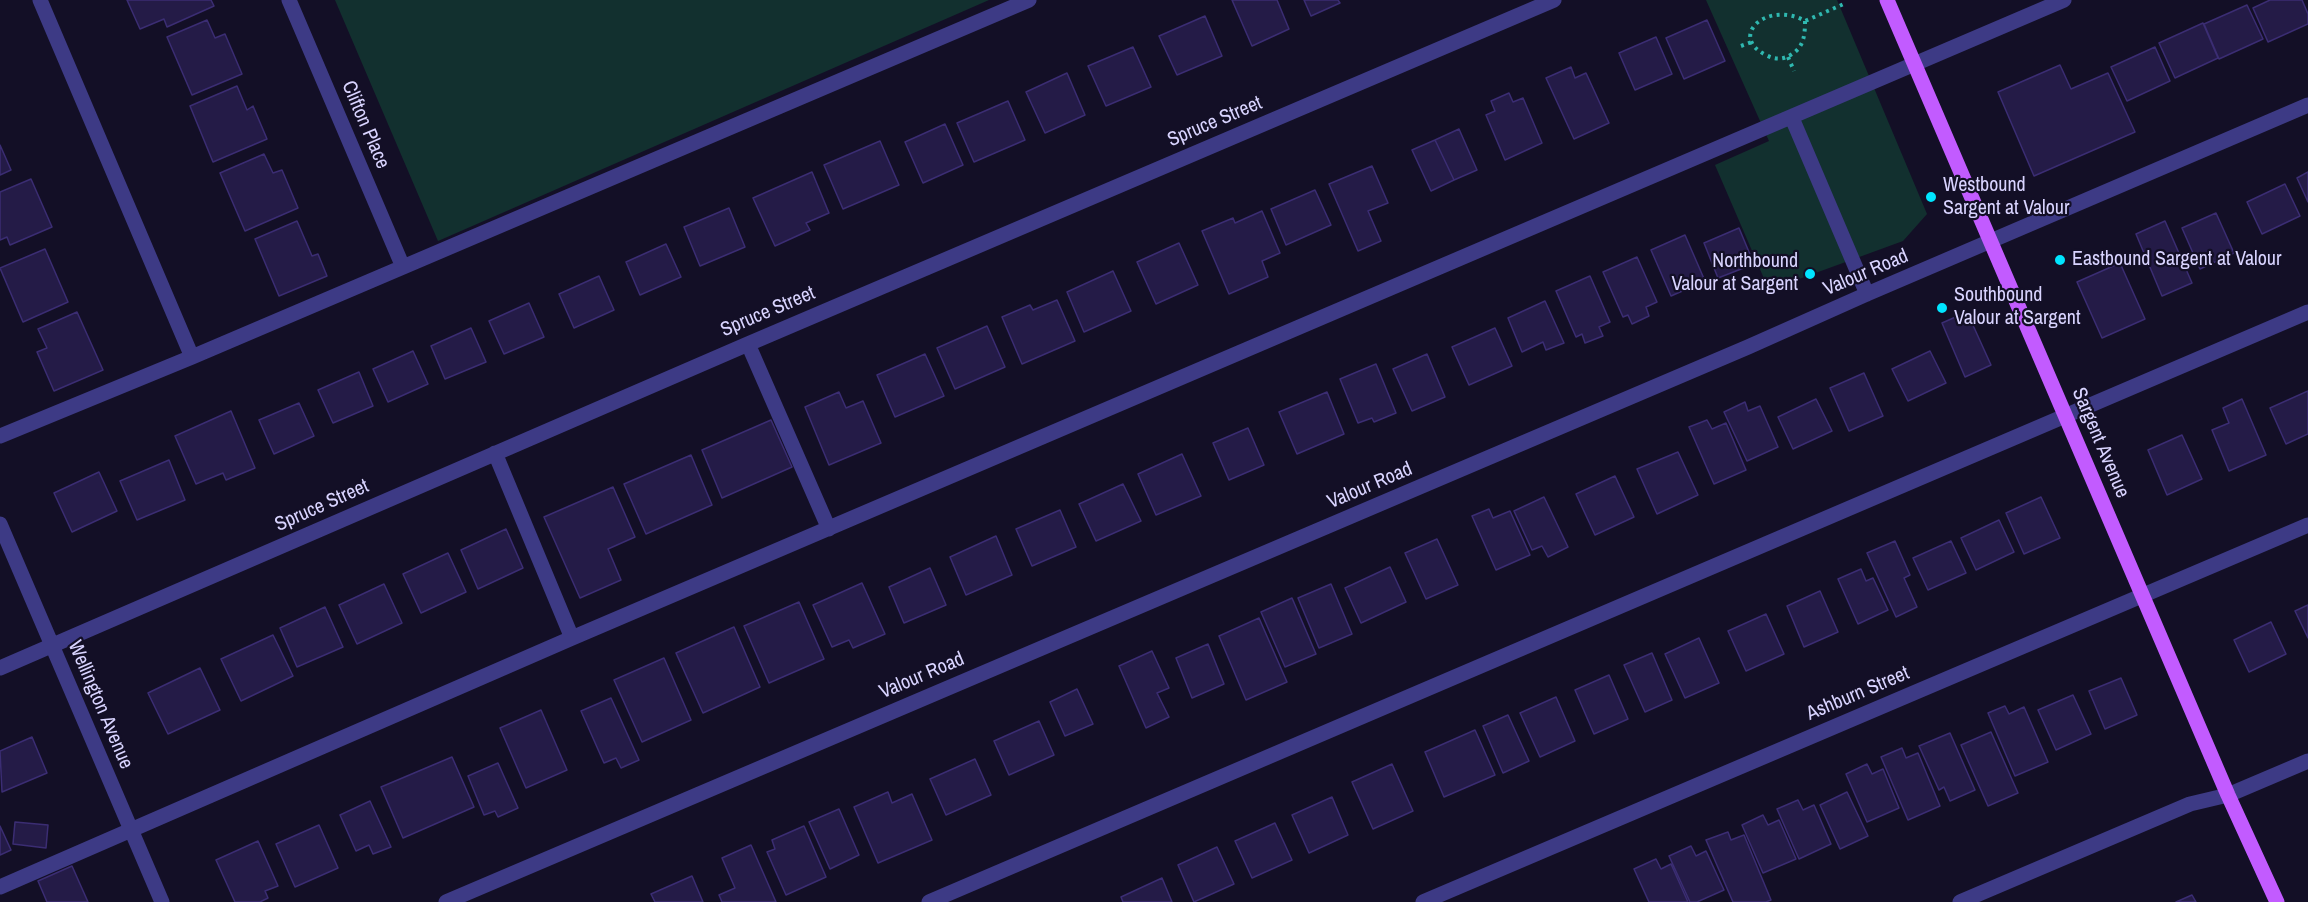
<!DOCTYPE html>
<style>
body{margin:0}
canvas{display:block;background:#130f26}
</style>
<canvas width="2308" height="902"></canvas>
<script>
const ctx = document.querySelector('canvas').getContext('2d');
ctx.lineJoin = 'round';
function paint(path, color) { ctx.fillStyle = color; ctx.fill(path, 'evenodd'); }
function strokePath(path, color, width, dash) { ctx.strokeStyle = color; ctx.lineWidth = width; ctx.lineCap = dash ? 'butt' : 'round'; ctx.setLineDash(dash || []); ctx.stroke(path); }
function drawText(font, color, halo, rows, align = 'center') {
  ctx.font = font + ' "Archivo Narrow",sans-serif'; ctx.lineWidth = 4.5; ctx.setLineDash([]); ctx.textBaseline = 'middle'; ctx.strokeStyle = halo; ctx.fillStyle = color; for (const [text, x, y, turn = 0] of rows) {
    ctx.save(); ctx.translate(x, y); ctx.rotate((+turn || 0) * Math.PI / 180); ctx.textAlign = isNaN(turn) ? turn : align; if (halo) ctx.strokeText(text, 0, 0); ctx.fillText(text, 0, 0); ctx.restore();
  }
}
paint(new Path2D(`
 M335,0H989L438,241Z
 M1706,0H1837L1927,214L1903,241L1769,290L1715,165L1769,141Z`), '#12302f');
const building = new Path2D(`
 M127,0H211L214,6L167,27L164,19L140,29Z
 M1232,0H1277L1289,29L1252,46Z
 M1304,0H1338L1340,3L1311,16Z
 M2270,0H2302L2308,14V24L2268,42L2253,8Z
 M2247,5L2263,39L2219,59L2204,24Z
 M1205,16L1222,56L1177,75L1159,36Z
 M207,20L215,38L225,34L242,74L192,95L167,37Z
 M1707,20L1725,61L1684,79L1666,38Z
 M2203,23L2218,58L2175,78L2159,43Z
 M1656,37L1672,74L1635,90L1619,53Z
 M1133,47L1151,87L1106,106L1088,66Z
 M2155,47L2170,81L2127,101L2111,67Z
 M2060,65L2071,89L2108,73L2135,132L2034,176L1998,92Z
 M1571,67L1575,78L1586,73L1609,123L1574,139L1546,78Z
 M1067,73L1085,115L1045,133L1026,92Z
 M237,86L247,110L253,106L267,139L213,162L190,106Z
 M1509,93L1513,102L1523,98L1542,143L1505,160L1486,115L1495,111L1491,101Z
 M1008,101L1025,140L974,162L957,123Z
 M945,124L963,165L923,183L905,142Z
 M1459,129L1477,170L1454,180L1435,140Z
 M1435,140L1454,180L1431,191L1412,150Z
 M880,141L899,185L843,209L824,165Z
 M0,145L11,170L0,175Z
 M264,154L273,173L282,170L298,208L245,231L220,173Z
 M1372,166L1388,203L1368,211L1381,241L1358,251L1329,184Z
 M812,172L829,213L806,223L810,230L775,246L753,198Z
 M2308,172V202L2297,178Z
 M31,179L52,227L10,245L7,237L0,240V192Z
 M2285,184L2300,216L2262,234L2247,202Z
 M1315,190L1331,225L1286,245L1271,209Z
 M729,208L745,247L700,266L684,227Z
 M1262,211L1280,253L1262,261L1268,277L1229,294L1202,231L1233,218L1235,223Z
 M2216,213L2234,253L2200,269L2182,228Z
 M297,221L312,256L318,254L327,276L279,296L255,239Z
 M2165,221L2192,283L2162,296L2136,234Z
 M1739,228L1754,264L1718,278L1704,243Z
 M1685,235L1705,281L1671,296L1651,250Z
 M1179,243L1198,285L1156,304L1137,262Z
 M666,244L681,277L640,295L626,262Z
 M45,249L68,302L23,322L0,268Z
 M1637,257L1657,302L1646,307L1649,316L1632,324L1628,315L1623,317L1603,272Z
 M2120,263L2145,319L2102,338L2077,282Z
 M1113,271L1131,311L1084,332L1067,292Z
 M599,276L614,310L574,328L559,294Z
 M1590,276L1610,322L1599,327L1603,336L1585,343L1582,334L1576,337L1556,291Z
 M1057,300L1075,341L1022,364L1002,317L1030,305L1033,310Z
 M1545,301L1564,343L1546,350L1543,342L1522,352L1508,318Z
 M529,303L544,337L504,354L489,321Z
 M77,312L103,370L54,391L37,352L47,348L38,329Z
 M1967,312L1991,365L1965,377L1942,323Z
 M987,326L1005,367L955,389L937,348Z
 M471,328L486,362L445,379L431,346Z
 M1495,328L1512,366L1469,385L1452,347Z
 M413,351L428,384L388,402L373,369Z
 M1930,351L1946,383L1908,401L1892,369Z
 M925,354L944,396L895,417L877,375Z
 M1427,354L1445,397L1412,411L1393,369Z
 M1376,364L1396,413L1374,422L1372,418L1358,423L1340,379Z
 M359,372L373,406L333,423L318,390Z
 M1864,373L1883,416L1849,431L1830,388Z
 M2308,391V434L2286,444L2270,408Z
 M839,392L846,408L863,401L881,443L829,465L805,407Z
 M1327,392L1344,434L1297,454L1279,412Z
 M1816,399L1832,431L1793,449L1778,417Z
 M2242,399L2266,455L2229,471L2212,430L2229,423L2223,408Z
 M1745,402L1748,411L1760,406L1778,447L1747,461L1724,412Z
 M299,403L314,436L274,454L259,420Z
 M231,411L255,468L226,480L223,473L196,484L175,436Z
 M771,420L792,467L722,498L702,450Z
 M1707,420L1712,429L1726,423L1746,470L1714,484L1689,427Z
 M1248,428L1264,465L1229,480L1213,443Z
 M2182,435L2202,479L2167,495L2148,450Z
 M1678,452L1698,495L1657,514L1637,469Z
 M1182,454L1201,496L1156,515L1138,474Z
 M691,455L712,505L646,534L624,484Z
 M169,460L185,500L137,520L120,481Z
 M99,472L117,511L72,532L54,493Z
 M1615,476L1634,517L1595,535L1576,494Z
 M1123,484L1141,521L1096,541L1079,504Z
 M613,487L635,537L608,549L621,580L580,598L544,517Z
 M1544,497L1568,547L1548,557L1542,546L1532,550L1514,511Z
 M2041,497L2060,538L2024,554L2006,513Z
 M1489,509L1493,518L1510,511L1530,555L1496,570L1472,516Z
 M1060,510L1076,547L1032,566L1016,529Z
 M1999,520L2014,552L1976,570L1961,538Z
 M506,529L523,568L478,589L461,550Z
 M996,536L1012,575L966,595L950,557Z
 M1437,539L1458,585L1426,599L1405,553Z
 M1895,541L1910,575L1904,578L1917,607L1896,617L1867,553Z
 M1951,541L1966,573L1928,590L1913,558Z
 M448,553L466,592L421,613L403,574Z
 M1390,567L1406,602L1361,623L1345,588Z
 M930,568L946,605L904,623L889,587Z
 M1861,569L1866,581L1873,578L1888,610L1858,624L1838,579Z
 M862,583L885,634L853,648L849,640L832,647L813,605Z
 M384,584L402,623L357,644L339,605Z
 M1331,584L1352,634L1319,648L1298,598Z
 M1820,591L1838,632L1804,647L1787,606Z
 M1292,598L1316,654L1285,667L1261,612Z
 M799,602L824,659L769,683L744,626Z
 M2308,605V638L2295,611Z
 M325,607L343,647L297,667L280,628Z
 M1766,614L1784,654L1746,671L1728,631Z
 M1259,618L1287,682L1246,700L1219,636Z
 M2271,622L2286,654L2249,672L2234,640Z
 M734,627L760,687L703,713L676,653Z
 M273,635L293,676L241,701L221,659Z
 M1699,638L1719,683L1685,698L1665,654Z
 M1208,644L1224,684L1192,698L1176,658Z
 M1152,651L1169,688L1157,693L1169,717L1146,728L1119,666Z
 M1652,653L1672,700L1645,712L1624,665Z
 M664,658L691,720L642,742L614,680Z
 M200,668L220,710L168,734L148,693Z
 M1609,675L1628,719L1594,734L1575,690Z
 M2121,678L2137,715L2105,729L2089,691Z
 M1077,689L1093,724L1065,736L1050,702Z
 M2073,695L2091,734L2056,750L2038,710Z
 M1556,697L1575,741L1540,757L1520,713Z
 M611,698L639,760L621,768L616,758L604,763L581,711Z
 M2005,706L2009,714L2024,707L2048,762L2015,776L1988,713Z
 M541,710L567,770L526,788L500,728Z
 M1508,715L1529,761L1503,773L1483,726Z
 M1039,721L1054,755L1009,775L994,741Z
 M1475,730L1495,775L1444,797L1425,752Z
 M1991,732L2018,793L1988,806L1961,745Z
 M1950,733L1975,790L1950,801L1944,787L1939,790L1919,746Z
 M32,737L47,773L2,792L0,751Z
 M1902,748L1906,758L1918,753L1940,806L1908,820L1881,757Z
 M452,757L474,807L403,838L381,787Z
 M975,759L991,795L946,815L930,779Z
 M498,763L518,808L498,817L495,811L484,815L468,776Z
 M1392,764L1413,811L1373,829L1352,782Z
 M1867,764L1872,774L1883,769L1899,808L1867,822L1846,774Z
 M888,792L892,803L912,794L932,840L878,863L854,807Z
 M1847,792L1868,836L1840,849L1820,805Z
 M1332,797L1348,835L1309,853L1292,815Z
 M1798,800L1803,810L1814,805L1831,844L1799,859L1777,809Z
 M370,801L391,847L373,854L369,845L356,851L340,815Z
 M839,809L859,855L830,869L809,822Z
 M1763,815L1768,825L1779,820L1796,859L1763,873L1742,825Z
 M15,822L48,825L46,848L13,844Z
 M1275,823L1292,860L1252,878L1235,841Z
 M319,825L338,868L295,887L276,844Z
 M0,826L11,850L0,855Z
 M804,826L826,877L786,895L767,852L775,849L772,840Z
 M1728,832L1731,840L1744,835L1771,900L1766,902H1733L1706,840Z
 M258,841L278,886L265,891L268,898L260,902H235L216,860Z
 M751,845L776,902H722L719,895L735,888L722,858Z
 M1691,846L1696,856L1706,851L1724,890L1697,902H1690L1669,856Z
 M1217,847L1234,884L1194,902L1178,865Z
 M1656,859L1661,869L1671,864L1688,902H1649L1634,869Z
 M72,866L88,902H47L38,881Z
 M692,876L703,902H655L651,894Z
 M1162,878L1172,902H1123L1121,897Z
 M2192,895L2196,902H2176Z`);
paint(building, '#241b47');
strokePath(building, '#3b2d73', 1.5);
strokePath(new Path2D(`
 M1805,21C1805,34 1804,47 1792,54C1783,60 1775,60 1766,55C1727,36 1768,0 1805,21L1846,3
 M1741,46L1752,42
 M1788,57L1794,71`), '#2fb8b0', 4, [3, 4.5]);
strokePath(new Path2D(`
 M40,0L192,357
 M289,0L403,267
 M1792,118L1867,294
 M748,344L829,529
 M0,436L192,357L1029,0
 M495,453L572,638
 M0,524L162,902
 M0,668L748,344L1554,0
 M0,887L572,638L2064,0
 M446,902L1748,347L1867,294L2308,105
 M929,902L2308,312
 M1423,902L2308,525
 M1960,902L2190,804L2228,795L2308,761`), '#3d3a85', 15);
strokePath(new Path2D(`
 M1887,0L2228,795L2277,902`), '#c25bff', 15);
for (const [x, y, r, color] of [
 [1931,197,6,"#00e5ff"],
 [2060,260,6,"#00e5ff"],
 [1810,274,6,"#00e5ff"],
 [1942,308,6,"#00e5ff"]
]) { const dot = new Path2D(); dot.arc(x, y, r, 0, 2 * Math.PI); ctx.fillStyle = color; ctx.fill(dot); strokePath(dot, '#130f26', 2); }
drawText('20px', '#d9d4ff', '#130f26', [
 ["Spruce Street",1215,122,-23],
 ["Clifton Place",365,125,67],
 ["Valour Road",1866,273,-23],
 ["Spruce Street",768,312,-23],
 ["Sargent Avenue",2100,443,67],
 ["Valour Road",1370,486,-23],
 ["Spruce Street",322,506,-24],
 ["Valour Road",922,676,-23],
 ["Ashburn Street",1858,694,-23],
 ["Wellington Avenue",100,705,67]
]);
drawText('20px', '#d9d4ff', '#130f26', [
 ["Westbound",1943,186],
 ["Sargent at Valour",1943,209],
 ["Eastbound Sargent at Valour",2072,260],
 ["Northbound",1798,262,"right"],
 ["Valour at Sargent",1798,285,"right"],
 ["Southbound",1954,296],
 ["Valour at Sargent",1954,319]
], 'left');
</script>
